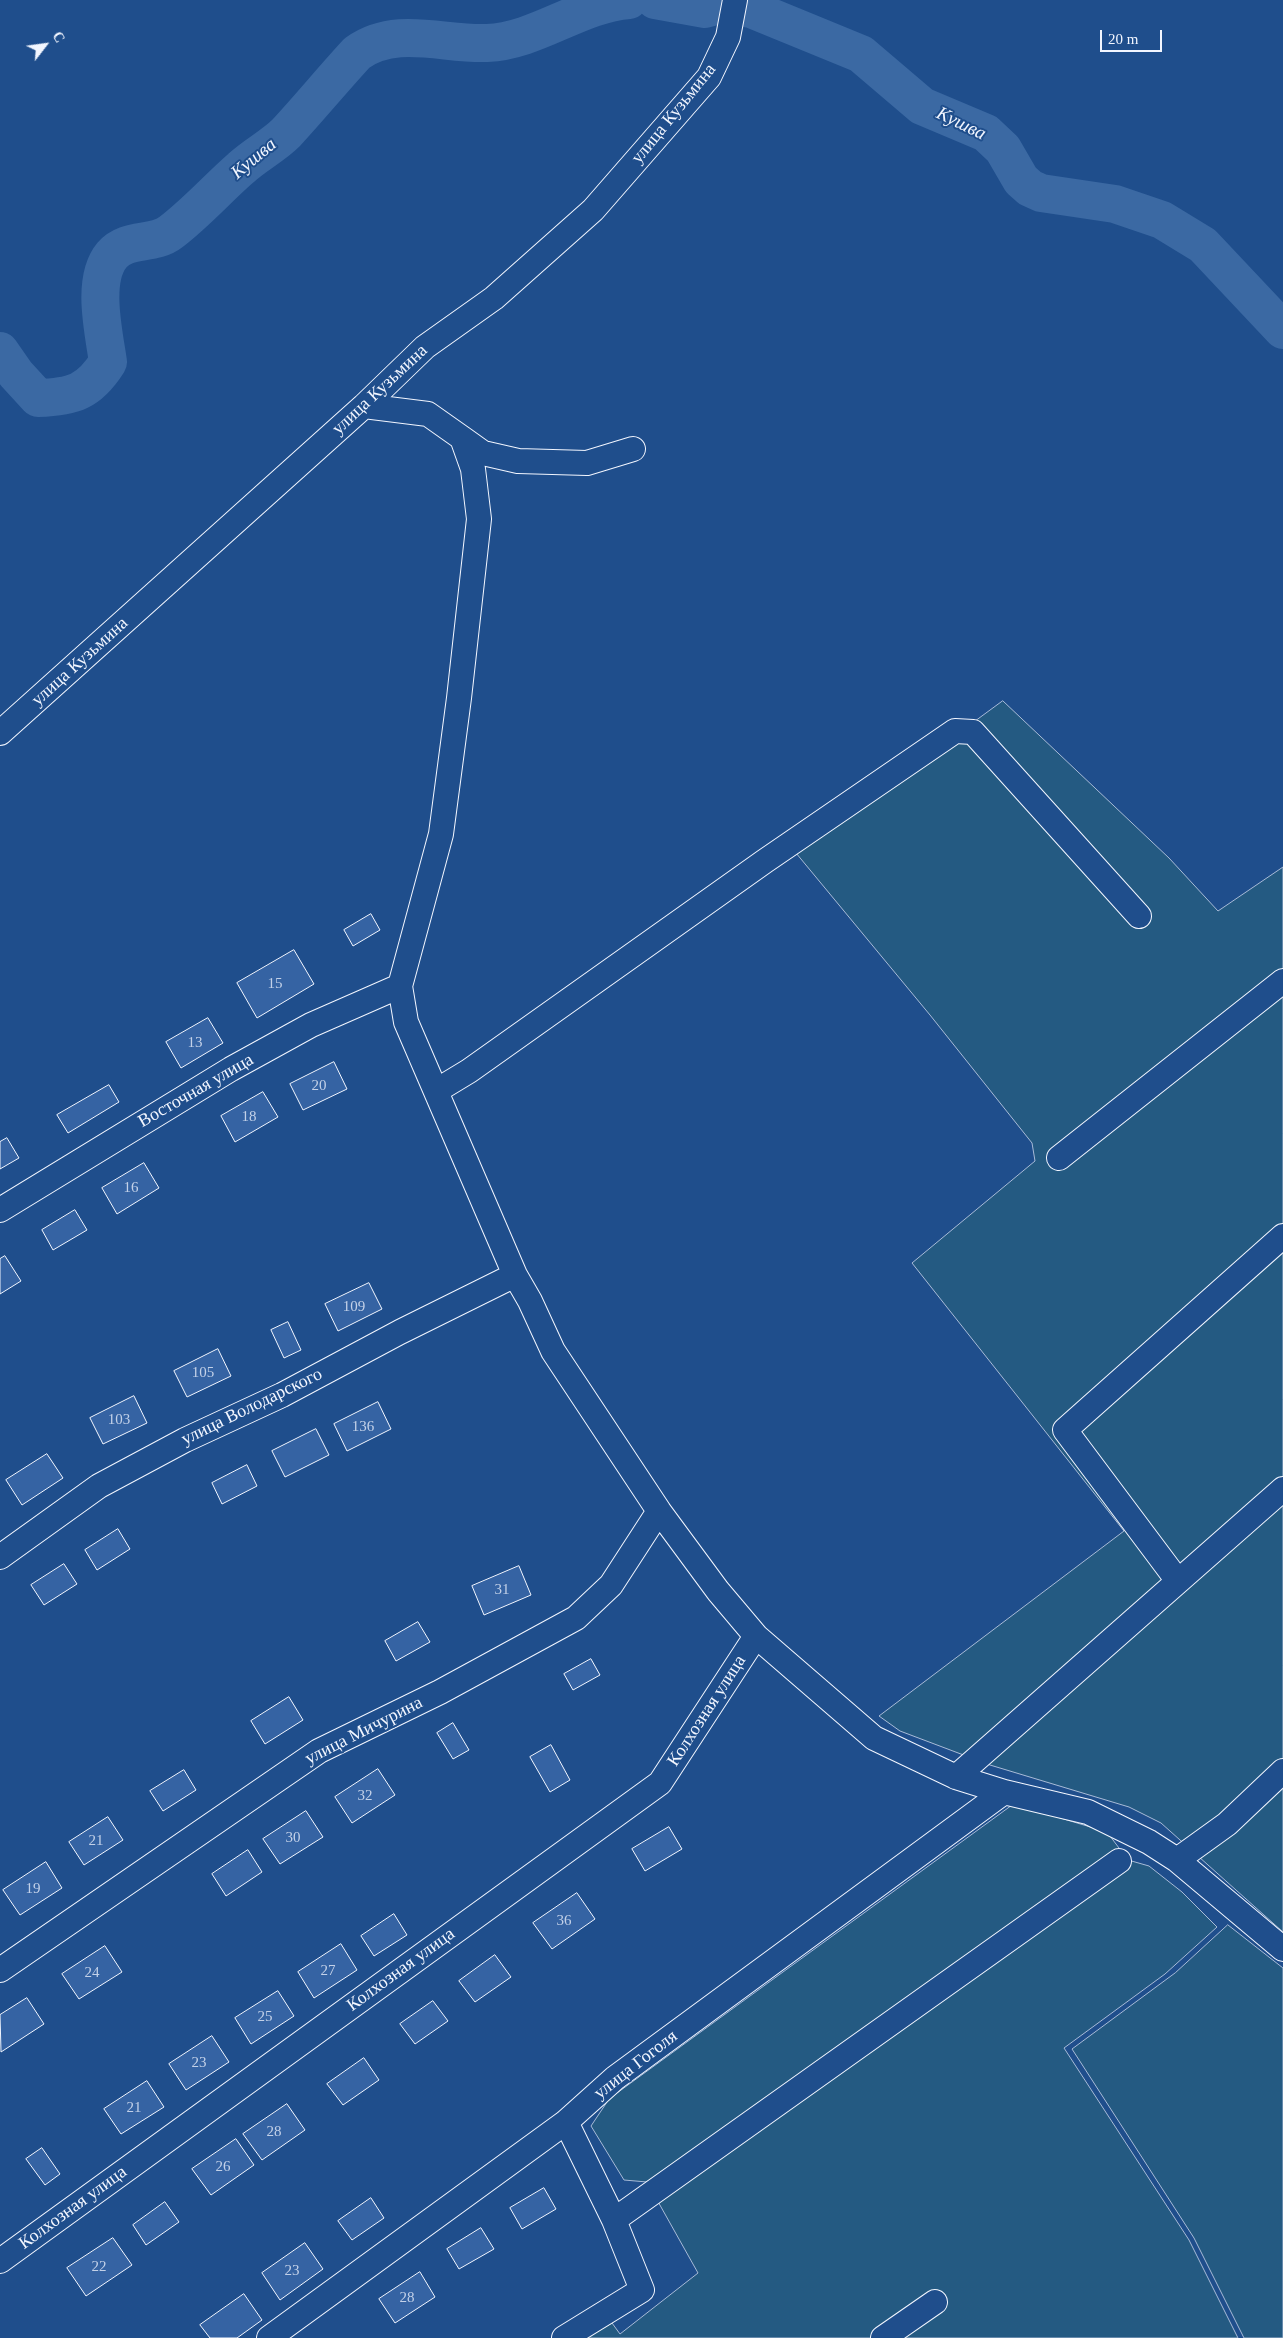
<!DOCTYPE html>
<meta charset="utf-8">
<style>
body{margin:0}
#map{position:relative;width:1283px;height:2338px;overflow:hidden;background:#1f4e8c;font-family:Georgia,serif}
canvas{display:block}
.north{position:absolute;left:20px;top:20px;width:50px;height:50px;-webkit-text-stroke:4px #1f4e8c;paint-order:stroke;rotate:60deg;font-size:14px;font-weight:700;line-height:20px;text-align:center;color:#f2f6ff}
.north::after{content:'';display:block;margin:auto;width:18px;height:22px;background:#f2f6ff;clip-path:polygon(50% 0,100% 100%,50% 72%,0 100%)}
.scale{position:absolute;left:1100px;top:30px;width:62px;height:22px;box-sizing:border-box;border:2px solid #f2f6ff;border-top:0;padding-left:6px;font-size:15px;line-height:18px;white-space:nowrap;color:#f2f6ff;-webkit-text-stroke:4px #1f4e8c;paint-order:stroke}
</style>
<div id="map">
<canvas width="1283" height="2338"></canvas>
<div class="north">С</div>
<div class="scale">20 m</div>
</div>
<script>
const ctx = document.querySelector('canvas').getContext('2d');
ctx.lineJoin = 'round';
function paint(path, color) { ctx.fillStyle = color; ctx.fill(path, 'evenodd'); }
function strokePath(path, color, width, dash) { ctx.strokeStyle = color; ctx.lineWidth = width; ctx.lineCap = dash ? 'butt' : 'round'; ctx.setLineDash(dash || []); ctx.stroke(path); }
function drawText(font, color, halo, rows, align = 'center') {
  ctx.font = font + ' Georgia,serif'; ctx.lineWidth = 4; ctx.setLineDash([]); ctx.textBaseline = 'middle'; ctx.strokeStyle = halo; ctx.fillStyle = color; for (const [text, x, y, turn = 0] of rows) {
    ctx.save(); ctx.translate(x, y); ctx.rotate((+turn || 0) * Math.PI / 180); ctx.textAlign = isNaN(turn) ? turn : align; if (halo) ctx.strokeText(text, 0, 0); ctx.fillText(text, 0, 0); ctx.restore();
  }
}
const green = new Path2D(`
 M1003,701L1169,858L1218,911L1283,867V1932L1161,1823L1129,1807L990,1765L900,1731L879,1716L1124,1531L912,1263L1035,1161L1032,1143L930,1015L796,853Z
 M1014,1804L1107,1832L1128,1860L1149,1866L1182,1892L1217,1927L1165,1974L1064,2048L1189,2240L1238,2338H586L612,2323L620,2334L698,2273L647,2182L624,2180L591,2126L609,2099Z
 M1228,1925L1283,1968V2338H1244L1194,2238L1072,2049L1175,1973Z`);
paint(green, '#245a82');
strokePath(green, '#a8bbd7', 1);
strokePath(new Path2D(`
 M655,0L705,9L720,5L751,9L861,54L922,106L986,133L1003,149L1021,180L1030,188L1041,193L1115,204L1162,220L1203,245L1283,330
 M0,351L16,374L38,398C73,397 89,392 108,362C104,333 91,280 112,255C127,237 153,246 171,232C196,213 217,189 241,168C255,155 273,146 286,133C310,107 333,79 357,53C396,25 444,45 487,43C537,41 579,4 629,0`), '#3b69a3', 38);
const building = new Path2D(`
 M371,914L380,930L353,946L344,930Z
 M294,950L314,984L257,1018L237,983Z
 M208,1018L223,1043L181,1068L166,1042Z
 M334,1062L347,1089L303,1110L290,1084Z
 M109,1085L119,1102L68,1133L57,1115Z
 M263,1092L278,1117L235,1142L221,1116Z
 M7,1138L19,1158L0,1169V1142Z
 M144,1163L159,1188L117,1214L102,1188Z
 M75,1210L87,1230L53,1250L42,1230Z
 M5,1256L21,1281L0,1294V1259Z
 M369,1283L382,1309L338,1331L325,1304Z
 M288,1322L301,1350L284,1358L271,1330Z
 M218,1349L231,1376L187,1397L174,1371Z
 M134,1396L147,1423L103,1444L90,1418Z
 M378,1402L391,1429L347,1451L334,1424Z
 M316,1429L329,1455L285,1477L272,1451Z
 M47,1454L63,1478L22,1505L6,1480Z
 M247,1465L257,1486L222,1504L212,1483Z
 M118,1529L130,1549L97,1570L85,1550Z
 M64,1564L77,1584L44,1605L31,1585Z
 M519,1566L531,1595L484,1615L472,1586Z
 M418,1622L430,1642L396,1661L385,1641Z
 M591,1659L600,1675L573,1690L564,1674Z
 M289,1697L303,1720L265,1744L251,1721Z
 M453,1723L469,1750L453,1759L437,1733Z
 M551,1745L570,1780L550,1792L530,1757Z
 M378,1769L395,1795L352,1823L335,1797Z
 M184,1770L196,1790L163,1811L150,1791Z
 M306,1811L323,1837L280,1864L263,1839Z
 M108,1817L123,1840L84,1865L69,1842Z
 M669,1827L682,1849L645,1871L632,1849Z
 M248,1850L262,1872L226,1896L212,1874Z
 M46,1862L62,1888L20,1915L3,1890Z
 M577,1893L595,1919L552,1949L533,1923Z
 M394,1914L407,1935L374,1956L361,1936Z
 M341,1944L357,1970L314,1998L298,1972Z
 M105,1946L122,1972L79,1999L62,1974Z
 M495,1955L511,1977L475,2002L459,1981Z
 M278,1991L294,2016L251,2044L235,2018Z
 M27,1998L44,2024L1,2052L0,2015Z
 M433,2001L448,2021L415,2044L400,2024Z
 M212,2036L229,2062L186,2090L169,2064Z
 M364,2058L379,2080L343,2105L327,2084Z
 M147,2081L164,2107L121,2134L104,2109Z
 M287,2104L305,2130L262,2160L243,2134Z
 M236,2139L254,2165L211,2195L192,2169Z
 M42,2148L60,2174L45,2185L26,2159Z
 M544,2188L556,2209L522,2229L510,2208Z
 M371,2198L384,2218L352,2240L338,2221Z
 M165,2202L179,2222L146,2245L133,2225Z
 M481,2228L494,2249L459,2269L447,2249Z
 M113,2238L132,2265L86,2296L67,2268Z
 M305,2243L323,2269L280,2300L262,2273Z
 M420,2272L435,2297L395,2323L379,2299Z
 M244,2294L262,2320L237,2338H210L200,2325Z`);
paint(building, '#3563a3');
strokePath(building, '#f2f6ff', 1);
const minor = new Path2D(`
 M364,406L428,414L462,438L473,469L479,519L459,698L441,834L400,986L406,1022L515,1275L530,1301L553,1351L659,1511L718,1591L756,1636L874,1738L956,1777L1004,1792L1088,1812L1149,1842L1177,1860L1283,1949
 M462,438L483,453L518,461L587,463L633,449
 M0,733L364,406L425,347L494,298L593,210L709,77L728,37L735,0
 M436,1091L469,1071L765,861L955,731L973,732L1139,916
 M1059,1158L1283,981
 M0,1210L231,1069L311,1025L400,986
 M0,1557L99,1486L185,1440L282,1395L400,1332L515,1275
 M1178,1581L1065,1430L1283,1236
 M956,1777L1283,1489
 M1177,1860L1227,1824L1283,1771
 M0,1970L319,1751L440,1692L576,1618L611,1585L659,1511
 M614,2220L1119,1861
 M0,2261L660,1783L756,1636
 M269,2338L566,2122L615,2078L1004,1792
 M564,2338L642,2290L614,2220L566,2122
 M883,2338L935,2302`);
strokePath(minor, '#f2f6ff', 26);
strokePath(minor, '#1f4e8c', 24);
drawText('15px', '#c3d1e8', null, [
 ["15",275,984],
 ["13",195,1043],
 ["20",319,1086],
 ["18",249,1117],
 ["16",131,1188],
 ["109",354,1307],
 ["105",203,1373],
 ["103",119,1420],
 ["136",363,1427],
 ["31",502,1590],
 ["32",365,1796],
 ["30",293,1838],
 ["21",96,1841],
 ["19",33,1889],
 ["36",564,1921],
 ["27",328,1971],
 ["24",92,1973],
 ["25",265,2017],
 ["23",199,2063],
 ["21",134,2108],
 ["28",274,2132],
 ["26",223,2167],
 ["22",99,2267],
 ["23",292,2271],
 ["28",407,2298]
]);
drawText('18px', '#f2f6ff', '#1f4e8c', [
 ["улица Кузьмина",674,114,-51],
 ["улица Кузьмина",380,390,-43],
 ["улица Кузьмина",80,662,-42],
 ["Восточная улица",196,1091,-30],
 ["улица Володарского",252,1407,-26],
 ["Колхозная улица",707,1711,-57],
 ["улица Мичурина",364,1731,-27],
 ["Колхозная улица",401,1970,-36],
 ["улица Гоголя",636,2065,-38],
 ["Колхозная улица",73,2208,-36]
]);
drawText('italic 19px', '#f2f6ff', '#1f4e8c', [
 ["Кушва",961,124,26],
 ["Кушва",254,159,-40]
]);
</script>
